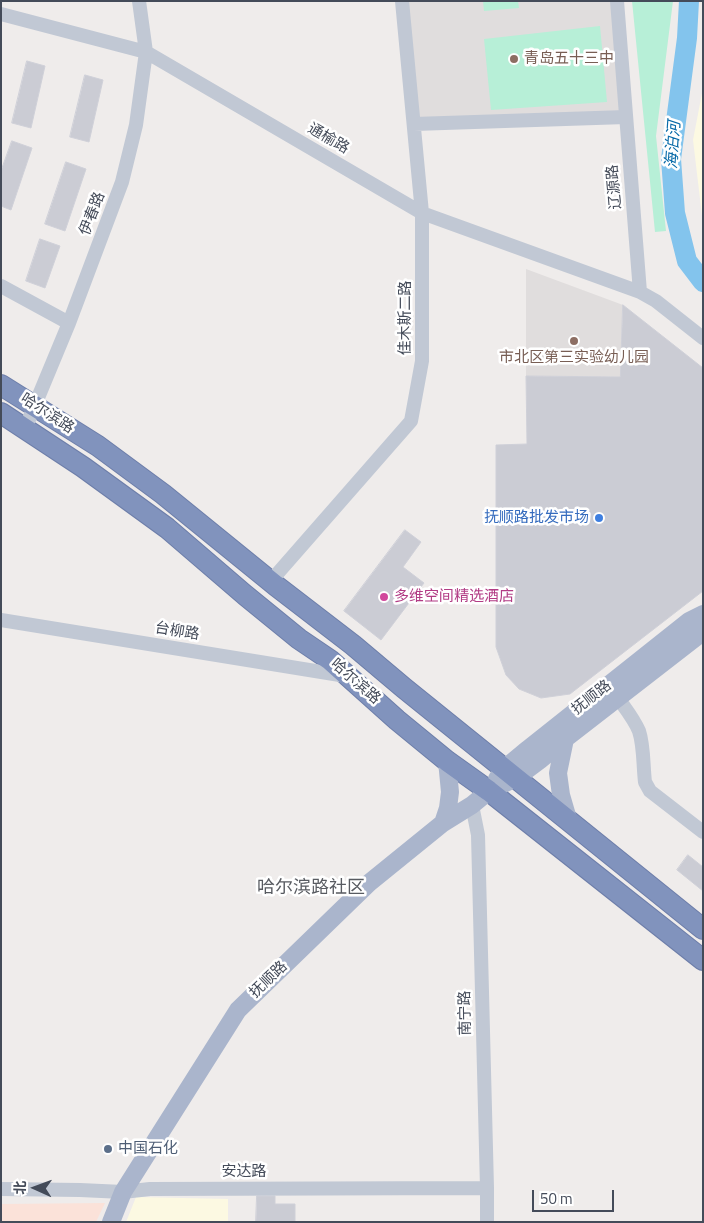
<!DOCTYPE html>
<meta charset="utf-8">
<style>
body{margin:0}
#map{position:relative;width:704px;height:1223px;overflow:hidden;background:#efeceb;font-family:"Titillium Web","Noto Sans SC",sans-serif}
canvas{display:block}
.frame{position:absolute;inset:0;border:2px solid #444b59;pointer-events:none}
.north{position:absolute;left:10px;top:1163px;width:50px;height:50px;-webkit-text-stroke:4px #fff;paint-order:stroke;rotate:272deg;font-size:14px;font-weight:700;line-height:20px;text-align:center;color:#444b59}
.north::after{content:'';display:block;margin:auto;width:18px;height:22px;background:#444b59;clip-path:polygon(50% 0,100% 100%,50% 72%,0 100%)}
.scale{position:absolute;left:532px;top:1190px;width:82px;height:22px;box-sizing:border-box;border:2px solid #444b59;border-top:0;padding-left:6px;font-size:15px;line-height:18px;white-space:nowrap;color:#444b59;-webkit-text-stroke:4px #fff;paint-order:stroke}
</style>
<div id="map">
<canvas width="704" height="1223"></canvas>
<div class="frame"></div>
<div class="north">北</div>
<div class="scale">50 m</div>
</div>
<script>
const ctx = document.querySelector('canvas').getContext('2d');
ctx.lineJoin = 'round';
function paint(path, color) { ctx.fillStyle = color; ctx.fill(path, 'evenodd'); }
function strokePath(path, color, width, dash) { ctx.strokeStyle = color; ctx.lineWidth = width; ctx.lineCap = dash ? 'butt' : 'round'; ctx.setLineDash(dash || []); ctx.stroke(path); }
function drawText(font, color, halo, rows, align = 'center') {
  ctx.font = font + ' "Titillium Web","Noto Sans SC",sans-serif'; ctx.lineWidth = 5; ctx.setLineDash([]); ctx.textBaseline = 'middle'; ctx.strokeStyle = halo; ctx.fillStyle = color; for (const [text, x, y, turn = 0] of rows) {
    ctx.save(); ctx.translate(x, y); ctx.rotate((+turn || 0) * Math.PI / 180); ctx.textAlign = isNaN(turn) ? turn : align; if (halo) ctx.strokeText(text, 0, 0); ctx.fillText(text, 0, 0); ctx.restore();
  }
}
paint(new Path2D(`
 M703,88V224L693,140Z
 M136,1197L228,1199V1222H126Z`), '#fcf9e2');
paint(new Path2D(`
 M402,1H617L626,117L414,124Z
 M526,269L623,305L620,377L526,376Z`), '#e0dddd');
paint(new Path2D(`
 M105,1203L96,1222H1V1204Z`), '#fbe2d9');
paint(new Path2D(`
 M483,1H518L519,8L484,11Z
 M632,1H673L656,136L666,231L655,232Z
 M600,26L607,102L491,110L484,39Z`), '#b7efd7');
strokePath(new Path2D(`
 M689,1L687,38L671,159L675,213L687,261L703,282`), '#83c4ed', 20);
const building = new Path2D(`
 M27,61L45,66L31,128L12,123Z
 M85,75L103,80L89,142L70,137Z
 M12,141L32,148L11,210L1,206V171Z
 M66,162L86,169L65,231L45,224Z
 M40,239L60,246L45,288L26,281Z
 M623,305L703,368V591L570,694L541,698L519,689L506,675L496,647V445L527,444L526,376L620,377Z
 M405,530L421,542L403,567L424,583L381,640L344,611Z
 M688,855L703,867V891L677,870Z
 M257,1196H275V1204H295V1222H256Z`);
paint(building, '#cbccd4');
strokePath(building, '#cfd0d8', 1);
const highway = new Path2D(`
 M1,385L98,446L163,494L275,585L353,645L404,688L703,929
 M1,413L83,467L167,528L245,595L299,639L330,660L397,720L447,761L489,791L703,960`);
strokePath(highway, '#6d7ea9', 22);
strokePath(new Path2D(`
 M617,1L640,292L656,301L703,338
 M1,14L146,52L422,213L640,292
 M414,124L626,117
 M1,286L69,323
 M25,429L69,323L122,182L136,125L146,52L139,1
 M270,582L411,421L422,361V213L402,1
 M1,620L346,676
 M618,698C625,708 634,719 639,731C644,746 643,765 645,782L650,791L703,832
 M472,805L478,835L487,1188V1222
 M1,1189L80,1190L123,1192L150,1189L487,1188`), '#c1c8d4', 14);
strokePath(new Path2D(`
 M565,739L558,773L561,795L568,819
 M497,779L504,769L528,749L689,621L703,614
 M443,823L448,808L450,792L447,761
 M111,1222L123,1192L238,1010L369,883L443,823L472,805L489,791L516,778L540,760L565,739L703,632`), '#aab5cc', 18);
strokePath(highway, '#8193bd', 20);
for (const [x, y, r, color] of [
 [514,59,5,"#8d6e63"],
 [574,341,5,"#8d6e63"],
 [599,518,5,"#3f7fe0"],
 [384,597,5,"#d1479c"],
 [108,1149,5,"#5c6f8a"]
]) { const dot = new Path2D(); dot.arc(x, y, r, 0, 2 * Math.PI); ctx.fillStyle = color; ctx.fill(dot); strokePath(dot, '#fff', 2); }
drawText('15px', '#785e54', '#fff', [
 ["青岛五十三中",524,59],
 ["市北区第三实验幼儿园",574,358,"center"]
], 'left');
drawText('15px', '#444b59', '#fff', [
 ["通榆路",328,139,30],
 ["辽源路",615,187,-95],
 ["伊春路",93,214,-69],
 ["佳木斯二路",406,318,-90],
 ["哈尔滨路",47,414,33],
 ["台柳路",177,632,9],
 ["哈尔滨路",355,682,41],
 ["抚顺路",592,698,-38],
 ["抚顺路",269,980,-44],
 ["南宁路",466,1013,-91],
 ["安达路",244,1172]
]);
drawText('15px', '#366cbe', '#fff', [
 ["抚顺路批发市场",589,518]
], 'right');
drawText('15px', '#b23c85', '#fff', [
 ["多维空间精选酒店",394,597]
], 'left');
drawText('15px', '#4e5e75', '#fff', [
 ["中国石化",118,1149]
], 'left');
drawText('italic 16px', '#086aa8', '#fff', [
 ["海泊河",674,145,-86]
]);
drawText('18px', '#585b61', '#fff', [
 ["哈尔滨路社区",311,889]
]);
</script>
